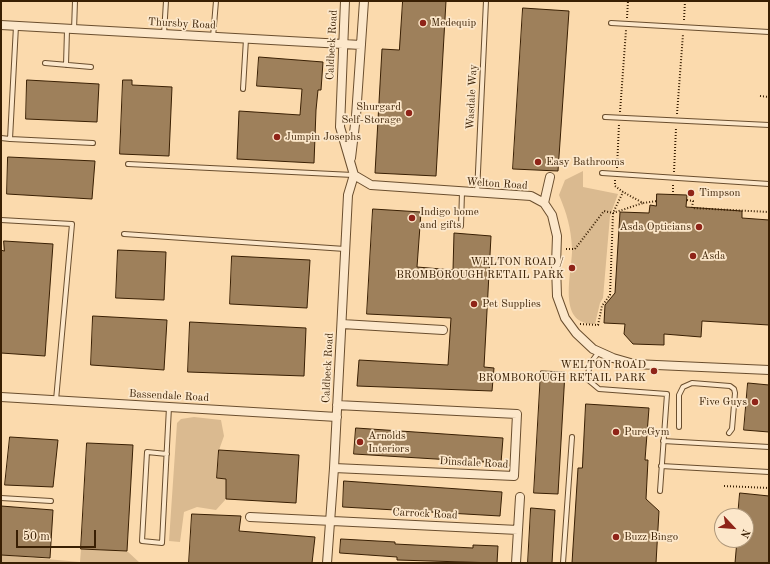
<!DOCTYPE html>
<style>
body{margin:0}
#map{position:relative;width:770px;height:564px;overflow:hidden;background:#fbdaad;font-family:"Old Standard TT",serif}
canvas{display:block}
.frame{position:absolute;inset:0;border:2px solid #391f03;pointer-events:none}
.north{position:absolute;left:714px;top:508px;width:40px;height:40px;box-sizing:border-box;background:#fce7ca;border:1px solid #ae977a;border-radius:50%;rotate:116deg;font-size:11px;font-weight:700;line-height:16px;text-align:center;color:#391f03}
.north::after{content:'';display:block;margin:auto;width:14px;height:18px;background:#8f2418;clip-path:polygon(50% 0,100% 100%,50% 72%,0 100%)}
.scale{position:absolute;left:16px;top:530px;width:80px;height:18px;box-sizing:border-box;border:2px solid #391f03;border-top:0;padding-left:5px;font-size:12px;line-height:14px;white-space:nowrap;color:#391f03;-webkit-text-stroke:3px #fce7ca;paint-order:stroke}
</style>
<div id="map">
<canvas width="770" height="564"></canvas>
<div class="frame"></div>
<div class="north">N</div>
<div class="scale">50 m</div>
</div>
<script>
const ctx = document.querySelector('canvas').getContext('2d');
ctx.lineJoin = 'round';
function paint(path, color) { ctx.fillStyle = color; ctx.fill(path, 'evenodd'); }
function strokePath(path, color, width, dash) { ctx.strokeStyle = color; ctx.lineWidth = width; ctx.lineCap = dash ? 'butt' : 'round'; ctx.setLineDash(dash || []); ctx.stroke(path); }
function drawText(font, color, halo, rows, align = 'center') {
  ctx.font = font + ' "Old Standard TT",serif'; ctx.lineWidth = 3.5; ctx.setLineDash([]); ctx.textBaseline = 'middle'; ctx.strokeStyle = halo; ctx.fillStyle = color; for (const [text, x, y, turn = 0] of rows) {
    ctx.save(); ctx.translate(x, y); ctx.rotate((+turn || 0) * Math.PI / 180); ctx.textAlign = isNaN(turn) ? turn : align; if (halo) ctx.strokeText(text, 0, 0); ctx.fillText(text, 0, 0); ctx.restore();
  }
}
paint(new Path2D(`
 M583,171V187L618,194L610,216L603,298L600,303L595,324C591,324 586,324 583,322C559,314 573,266 572,248C571,228 567,214 559,195L565,180Z
 M194,417L221,420L224,436L219,450L217,478L226,479V499L216,510L197,507L184,512L180,542L169,541L177,423L181,419Z
 M81,549L127,551L140,563H1V555L80,562Z`), '#daba90');
const building = new Path2D(`
 M403,1H446L436,176L375,173L382,49L399,50Z
 M523,8L569,11L558,171L513,169Z
 M259,57L323,62L321,90H318L316,110L314,163L237,159L239,111L300,115L302,89L257,86Z
 M27,80L99,84L97,122L26,119Z
 M123,80H132V85L172,87L169,156L120,154Z
 M8,157L95,161L92,199L7,194Z
 M657,194L687,195L686,207L742,211V218L769,220V325L702,321L701,337L664,334V345L633,344L624,334L625,324L604,323L605,305L615,293L620,212L649,213L650,205L656,206Z
 M373,209L421,212L417,267L453,270L454,233L491,236L484,367L494,368L492,391L357,386L359,360L448,365L451,318L367,314Z
 M4,241L53,244L45,356L1,353V250L4,251Z
 M118,250L166,252L164,300L116,298Z
 M232,256L310,260L307,308L230,304Z
 M93,316L167,320L164,370L91,365Z
 M190,322L306,328L304,376L188,372Z
 M541,371L565,372L558,494L534,493Z
 M748,383L769,385V432L744,430Z
 M586,404L649,408L645,460H648L646,499L659,511L656,563H572L578,468H582Z
 M356,428L503,438L501,463L354,454Z
 M10,437L58,440L53,487L5,485Z
 M87,443L133,445L127,551L81,549Z
 M219,450L299,455L296,503L226,499V479L217,478Z
 M344,481L502,492L500,516L343,507Z
 M740,493L769,496V563H735L737,540H746V516H738Z
 M1,506L53,510L50,558L1,555Z
 M531,508L555,510L552,563H528Z
 M192,514L241,516L239,531L315,537L312,563H189Z
 M341,539L395,542V544L473,548V545L498,546L497,563L397,560V557L340,553Z`);
paint(building, '#9e805b');
strokePath(building, '#391f03', 1);
const service = new Path2D(`
 M611,23L769,32
 M16,26L10,139L93,143
 M74,30L75,1
 M164,34L166,1
 M213,37L216,1
 M45,63L91,67
 M66,65L67,30
 M243,89L246,39
 M605,117L769,125
 M1,138L10,139
 M128,164L353,175
 M602,173L769,184
 M477,193L486,1
 M1,220L72,224L56,400
 M461,226L462,192
 M124,234L345,249
 M598,353L590,364L587,379L599,389L667,394L660,491
 M679,427V395L683,387L692,383L730,386L734,389L735,393L732,429L729,433
 M663,441L769,447
 M167,454L147,452L142,541L162,543L169,407
 M661,466L769,472
 M1,498L51,501
 M563,563L572,437`);
const minor = new Path2D(`
 M1,25L361,45
 M351,158L356,116L364,1
 M354,175L371,185L531,196L544,203L552,215L557,236L556,265L557,296L565,318L576,333L593,349L613,358L634,364L769,370
 M544,203L550,177
 M342,324L443,330
 M1,397L337,417
 M334,468L514,476L517,414L337,405
 M250,517L518,530L520,497
 M327,563L334,468L348,195L354,175L340,127L345,1
 M516,563L518,530`);
strokePath(service, '#6a4e2e', 6);
strokePath(minor, '#6a4e2e', 10);
strokePath(new Path2D(`
 M627,18L628,1
 M684,20L685,1
 M760,96L769,97
 M620,112L626,30
 M677,114L683,34
 M617,168L619,124
 M674,172L676,128
 M615,180V186L623,192L643,203L657,201
 M673,195V184
 M687,200L693,201L692,208L769,212
 M566,249H575L604,211L613,213L643,203
 M580,324L598,325L602,306L610,295L613,213L623,192
 M724,486L769,488`), '#391f03', 2, [1, 2]);
strokePath(service, '#fce7ca', 4);
strokePath(minor, '#fce7ca', 8);
for (const [x, y, r, color] of [
 [423,23,4,"#8f2418"],
 [409,113,4,"#8f2418"],
 [277,137,4,"#8f2418"],
 [538,162,4,"#8f2418"],
 [691,193,4,"#8f2418"],
 [412,218,4,"#8f2418"],
 [699,227,4,"#8f2418"],
 [693,256,4,"#8f2418"],
 [572,268,4,"#8f2418"],
 [474,304,4,"#8f2418"],
 [654,371,4,"#8f2418"],
 [755,402,4,"#8f2418"],
 [616,432,4,"#8f2418"],
 [360,442,4,"#8f2418"],
 [616,537,4,"#8f2418"]
]) { const dot = new Path2D(); dot.arc(x, y, r, 0, 2 * Math.PI); ctx.fillStyle = color; ctx.fill(dot); strokePath(dot, '#fce7ca', 1.5); }
drawText('11px', '#391f03', '#fce7ca', [
 ["Medequip",431,23],
 ["Shurgard",401,107,"right"],
 ["Self-Storage",401,120,"right"],
 ["Jumpin Josephs",285,137],
 ["Easy Bathrooms",546,162],
 ["Timpson",699,193],
 ["Indigo home",420,212],
 ["and gifts",420,225],
 ["Asda Opticians",691,227,"right"],
 ["Asda",701,256],
 ["WELTON ROAD /",564,262,"right"],
 ["BROMBOROUGH RETAIL PARK",564,275,"right"],
 ["Pet Supplies",482,304],
 ["WELTON ROAD",646,365,"right"],
 ["BROMBOROUGH RETAIL PARK",646,378,"right"],
 ["Five Guys",747,402,"right"],
 ["PureGym",624,432],
 ["Arnolds",368,436],
 ["Interiors",368,449],
 ["Buzz Bingo",624,537]
], 'left');
drawText('11px', '#391f03', '#fce7ca', [
 ["Thursby Road",182,24,3],
 ["Caldbeck Road",332,45,-87],
 ["Wasdale Way",472,97,-87],
 ["Welton Road",497,184,4],
 ["Caldbeck Road",328,368,-87],
 ["Bassendale Road",169,396,3],
 ["Dinsdale Road",474,463,3],
 ["Carrock Road",425,514,3]
]);
</script>
